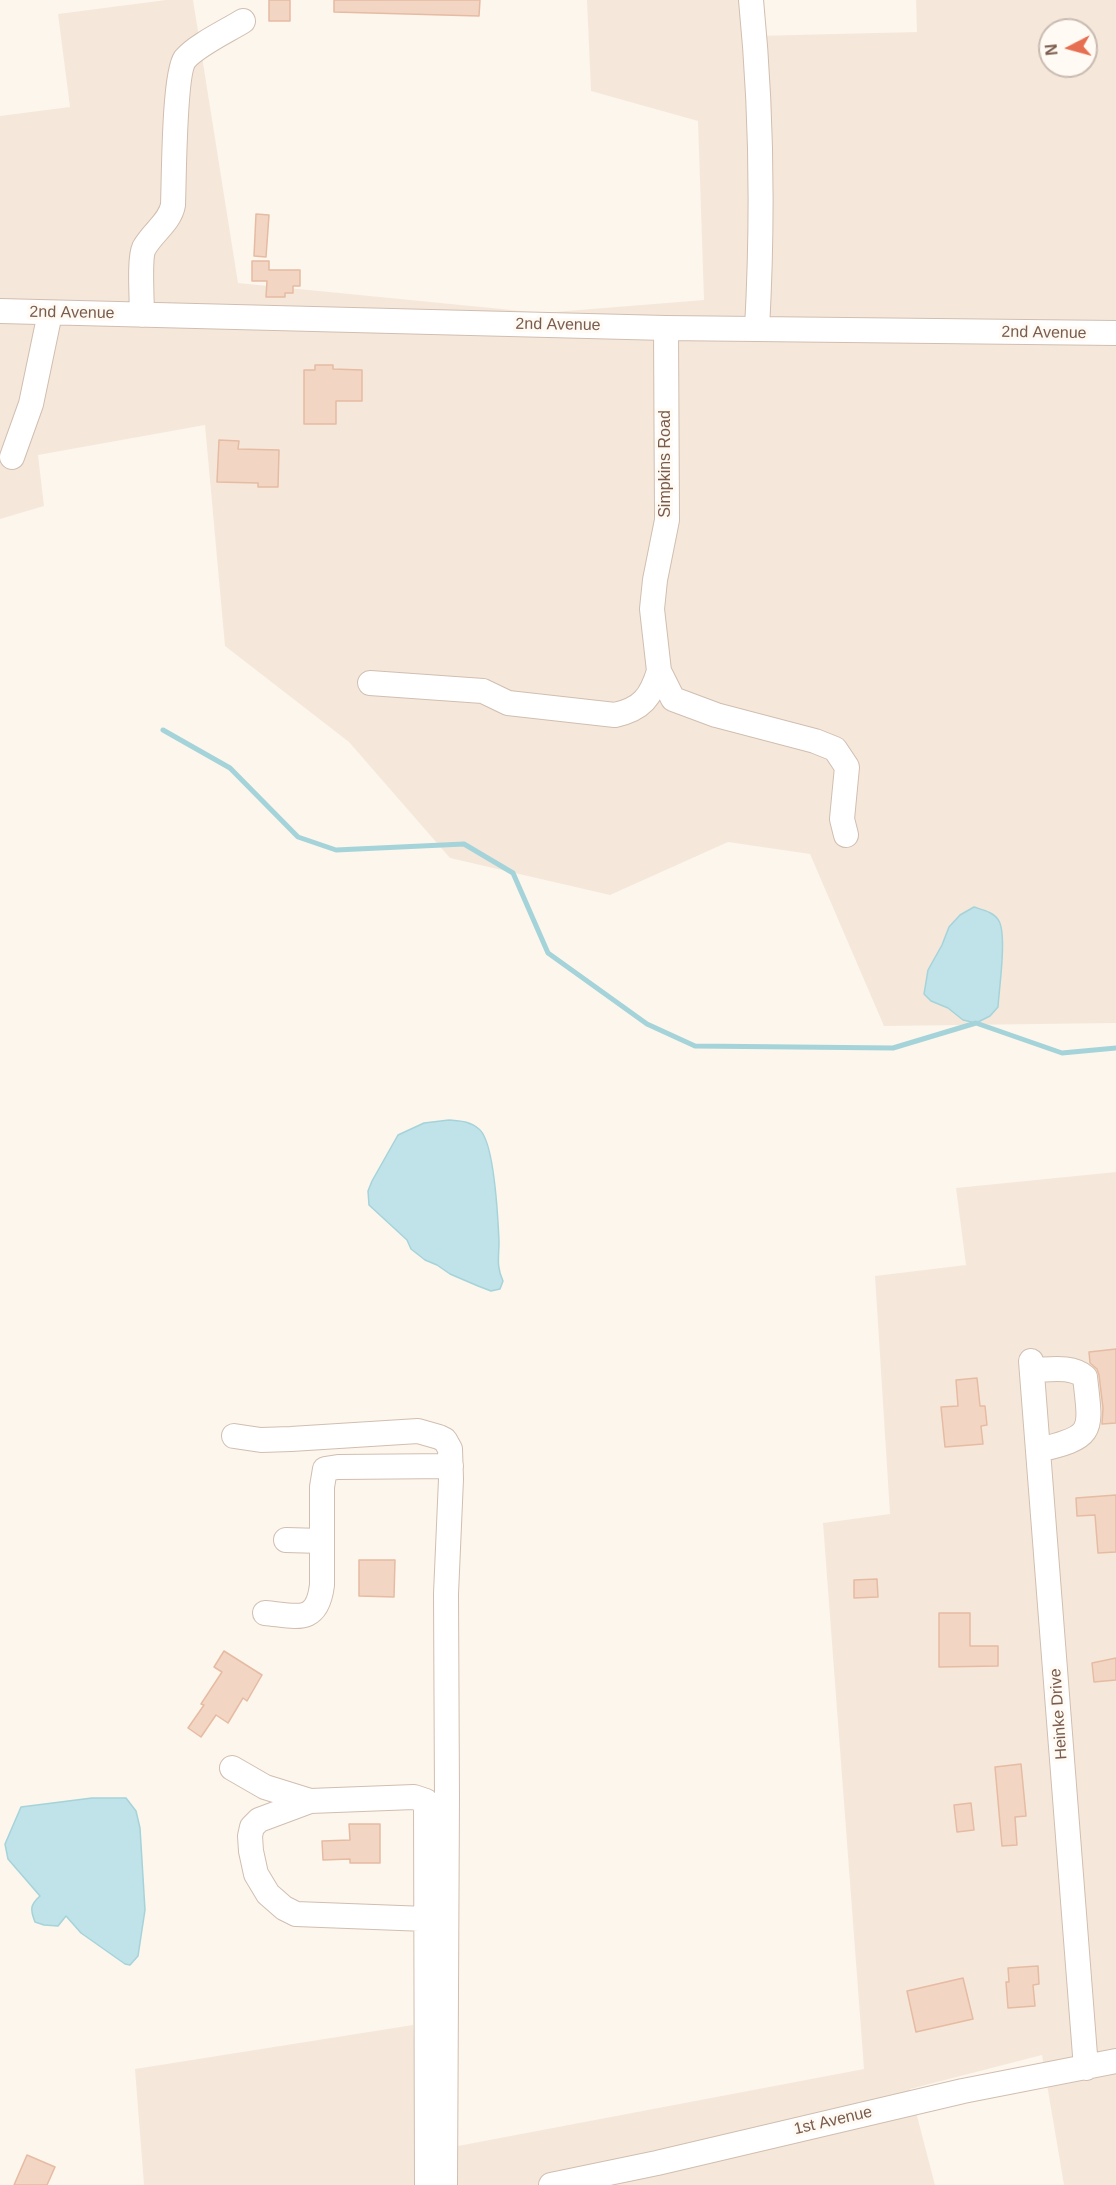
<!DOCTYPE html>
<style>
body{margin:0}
#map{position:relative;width:1116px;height:2185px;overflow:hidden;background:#fdf6ec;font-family:Helvetica,sans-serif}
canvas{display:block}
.north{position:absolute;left:1038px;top:18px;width:60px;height:60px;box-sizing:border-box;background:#fffaf3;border:2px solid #cabbb1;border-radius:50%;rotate:264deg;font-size:16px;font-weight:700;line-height:24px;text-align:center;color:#7a5c4d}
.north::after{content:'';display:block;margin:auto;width:21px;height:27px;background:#e76f51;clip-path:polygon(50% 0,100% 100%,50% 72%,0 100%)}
</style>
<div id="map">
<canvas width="1116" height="2185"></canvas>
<div class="north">N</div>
</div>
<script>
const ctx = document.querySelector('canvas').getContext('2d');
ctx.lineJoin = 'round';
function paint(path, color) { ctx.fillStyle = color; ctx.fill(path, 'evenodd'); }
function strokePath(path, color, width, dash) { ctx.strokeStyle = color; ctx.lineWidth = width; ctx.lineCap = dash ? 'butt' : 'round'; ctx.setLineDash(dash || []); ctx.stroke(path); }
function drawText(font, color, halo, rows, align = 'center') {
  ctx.font = font + ' Helvetica,sans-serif'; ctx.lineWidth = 6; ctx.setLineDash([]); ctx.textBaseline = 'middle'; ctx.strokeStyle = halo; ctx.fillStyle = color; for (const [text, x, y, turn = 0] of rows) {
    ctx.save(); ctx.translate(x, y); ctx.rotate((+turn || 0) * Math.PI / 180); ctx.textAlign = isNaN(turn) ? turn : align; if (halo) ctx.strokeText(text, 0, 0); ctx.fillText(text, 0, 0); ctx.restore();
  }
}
paint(new Path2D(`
 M166,0H193L238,283L542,313L704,300L698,121L591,91L587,0H748L755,36L917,32L916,0H1116V1023L884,1026L810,854L728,842L610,895L450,858L349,742L225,646L205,425L38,455L44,506L0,519V116L70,107L58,14ZM1050,30H1086V66H1050Z
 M1116,1172V2185H1064L1042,2055L910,2089L935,2185H144L135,2069L413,2025L421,2153L864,2069L823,1523L890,1514L875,1276L966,1265L956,1188Z`), '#f5e8da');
const water = new Path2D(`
 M974,907C983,910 994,912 999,921C1007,936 999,989 998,1007L990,1016L976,1023L963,1020L948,1008L931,1001L924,994L928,970L942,945L949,927L960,915Z
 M449,1120C461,1121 470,1121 479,1129C494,1141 498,1219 499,1241C499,1257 496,1266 503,1281L500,1289L491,1291L478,1286L450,1274L437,1265L425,1260L411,1249L407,1240L369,1205L368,1191L372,1181L398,1135L424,1123Z
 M92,1798H126L136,1811L140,1828L145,1910L138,1956L130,1965L125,1964L81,1933L66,1916L58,1926L44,1925L35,1922C30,1909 30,1905 40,1896L8,1859L5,1844L21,1807Z`);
paint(water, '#bfe3e8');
strokePath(water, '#a5d3da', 1.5);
strokePath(new Path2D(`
 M163,730L230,768L298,837L336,850L464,844L513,873L548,953L647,1024L695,1046L893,1048L976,1023L1062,1053L1116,1048`), '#a5d3da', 5);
const building = new Path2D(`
 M269,0H290V21H269Z
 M334,0H480L479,16L334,12Z
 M256,214L269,215L266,257L254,256Z
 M252,261H269V270H300V286H293V293H285V297H266L267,281H252Z
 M315,365H333V369L362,370V401H336V424H304V370H315Z
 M219,440L239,441L238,449L279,450L278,487H258V483L217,482Z
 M1116,1349V1423L1102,1424L1103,1408L1099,1375L1097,1369L1090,1363L1089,1352Z
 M977,1378L980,1406H985L987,1425L981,1426L983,1444L945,1447L941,1407L958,1406L956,1380Z
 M1116,1495V1552L1098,1553L1095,1515L1077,1516L1076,1498Z
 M359,1560H395L394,1597L359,1596Z
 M877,1579L878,1597L854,1598V1580Z
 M939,1613H970V1646H998V1666L939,1667Z
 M224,1651L262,1675L247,1701L243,1698L228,1723L216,1715L201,1737L188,1728L204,1705L201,1704L222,1672L214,1667Z
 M1116,1658V1680L1094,1682L1092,1663Z
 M1021,1764L1026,1816L1015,1817L1017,1845L1002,1846L995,1767Z
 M971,1803L974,1830L957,1832L954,1805Z
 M349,1824H380V1863H350V1859L323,1860L322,1841L350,1840Z
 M1038,1966L1039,1984L1033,1985L1035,2006L1008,2008L1006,1982H1009L1008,1968Z
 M963,1978L973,2019L916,2032L907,1991Z
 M27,2155L55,2167L47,2185H14Z`);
paint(building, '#f3d5c3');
strokePath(building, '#e6bba3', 1.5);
const minor = new Path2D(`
 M751,0C762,110 763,219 757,329
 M0,311L666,328L1116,333
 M142,315C142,301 139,258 144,248C153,232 170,222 173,205C174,181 174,74 185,59C197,45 227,31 243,21
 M666,328L667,520L655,580L652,609L659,671L673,699L716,715L815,741L835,749L847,767L842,819L846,835
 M12,457L31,404L50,313
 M370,683L483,691L508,703L615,715C642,709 651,697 659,671
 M1031,1361L1086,2068
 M1032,1370C1049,1370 1071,1365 1085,1377C1091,1431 1096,1437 1038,1450
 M234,1436L261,1440L291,1439L418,1431L439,1437L445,1440L450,1449L451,1479L446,1594L447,1797L445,2185
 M286,1540L322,1541
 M265,1613C297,1616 317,1625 322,1585V1487L325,1469L338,1467L451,1466
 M232,1768L265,1787L310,1801
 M426,1919L296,1914L284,1908L268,1894L256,1874L251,1851L250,1836L252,1827L259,1820L310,1801L414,1797L426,1801C427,1929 426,2057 427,2185
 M551,2185L657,2163L963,2091L1116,2061`);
strokePath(minor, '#d1beb0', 26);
strokePath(minor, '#fff', 24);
drawText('16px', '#7a5c4d', '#fffaf3', [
 ["2nd Avenue",72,313,1],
 ["2nd Avenue",558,325,1],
 ["2nd Avenue",1044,333,1],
 ["Simpkins Road",666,464,-90],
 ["Heinke Drive",1059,1714,-94],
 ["1st Avenue",833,2121,-13]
]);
</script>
